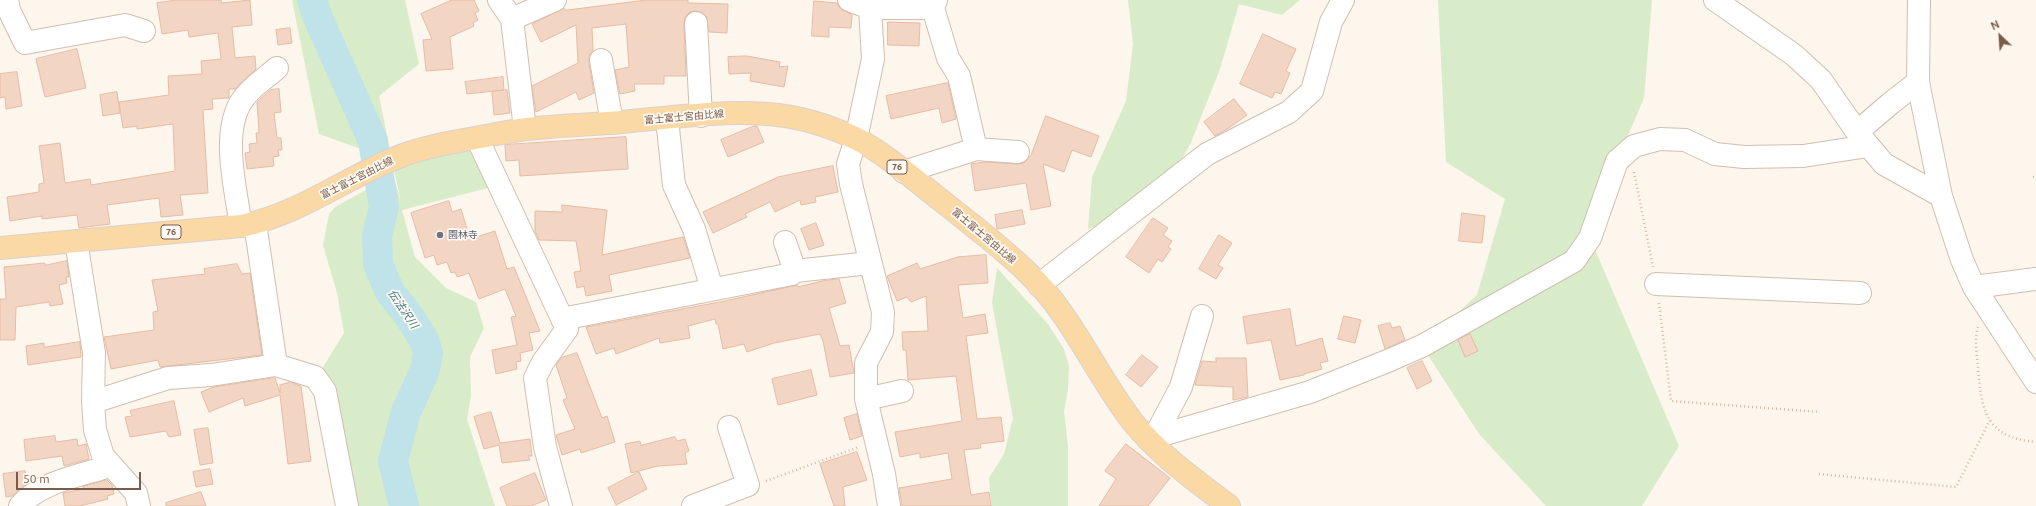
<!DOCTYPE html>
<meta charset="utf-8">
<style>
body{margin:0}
#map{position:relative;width:2036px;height:506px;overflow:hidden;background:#fdf6ec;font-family:Ubuntu,sans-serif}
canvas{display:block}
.north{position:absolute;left:1980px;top:16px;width:40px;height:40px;-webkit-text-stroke:3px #fffaf3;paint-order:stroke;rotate:335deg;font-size:11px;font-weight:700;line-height:16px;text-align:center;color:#7a5c4d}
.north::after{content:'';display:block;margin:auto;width:14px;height:18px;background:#7a5c4d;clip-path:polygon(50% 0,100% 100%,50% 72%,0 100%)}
.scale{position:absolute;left:16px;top:472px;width:125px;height:18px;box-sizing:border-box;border:2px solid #7a5c4d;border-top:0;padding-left:5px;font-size:12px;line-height:14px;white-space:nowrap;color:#7a5c4d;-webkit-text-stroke:3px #fffaf3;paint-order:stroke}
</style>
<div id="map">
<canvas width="2036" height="506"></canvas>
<div class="north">N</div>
<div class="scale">50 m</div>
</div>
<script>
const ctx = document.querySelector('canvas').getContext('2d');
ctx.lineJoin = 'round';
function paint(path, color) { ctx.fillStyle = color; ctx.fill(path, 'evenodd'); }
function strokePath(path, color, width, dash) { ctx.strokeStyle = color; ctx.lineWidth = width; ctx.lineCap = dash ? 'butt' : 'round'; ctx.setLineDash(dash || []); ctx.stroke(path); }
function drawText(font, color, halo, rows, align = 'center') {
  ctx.font = font + ' Ubuntu,"Noto Sans JP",sans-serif'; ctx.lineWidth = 3.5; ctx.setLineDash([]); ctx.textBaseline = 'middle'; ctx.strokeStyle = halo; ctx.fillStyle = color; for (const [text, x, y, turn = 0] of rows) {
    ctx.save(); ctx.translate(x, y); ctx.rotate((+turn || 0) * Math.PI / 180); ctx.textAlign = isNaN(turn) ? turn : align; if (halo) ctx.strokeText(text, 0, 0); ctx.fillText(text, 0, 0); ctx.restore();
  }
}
paint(new Path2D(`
 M292,0H405L419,64L379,96L388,140L358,148L319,134Z
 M1128,0H1300L1282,15L1239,4L1220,69L1190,145L1174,173L1150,203L1088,229L1092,177L1126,101L1133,44Z
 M1438,0H1652L1644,98L1617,161L1590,238L1679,446L1642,506H1546L1479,434L1422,346L1477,295L1505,199L1446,162Z
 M461,149H475L488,188L402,210L415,257L446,288L476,302L484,328L470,357L471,396L467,419L495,506H347L323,367L344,333L337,293L323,245L329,214L335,207L393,175L401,202L394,170Z
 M997,268L1048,324L1064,349L1069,366L1068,390L1064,411L1068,447V506H991L989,478L1004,454L1013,418L992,303Z`), '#d8ecc9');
strokePath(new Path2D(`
 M312,0L318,18L373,141L384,207L377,236L378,264L390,292L409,316L424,340L428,353L425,370L406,412L393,461L404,506`), '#bfe3e8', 30);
const building = new Path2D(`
 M178,0H221L222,3L250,0L252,25L232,27L235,58L255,56L256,69L235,89H229V98L212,99L213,109L203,110L208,193L180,195L183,215L161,217L159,198L107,205L110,224L79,228L77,215L42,219V216L10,221L7,197L39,192V184L44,183L39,146L60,143L65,183L90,179L91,185L175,171L173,124L137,129V126L123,128L119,102L169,95L168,76L202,74L201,61L221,59L218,33L189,37L188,30L162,34L157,3Z
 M452,0H474L479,11L475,13L478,20L473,23L474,26L450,37L453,69L426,71L423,40L432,39L421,14Z
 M647,0H688V3L728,4L727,33L709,32L706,16L701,12L695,11L690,12L685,17L684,24L686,76H664V84H634L635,91L620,94L615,70L629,67L626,24L592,28L593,50L589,55V62L594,93L579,100L576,92L536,112L532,86L578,63L576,25L541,42L532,24L564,8L565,10Z
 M814,1L837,3L840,8L852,15L851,28L829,27V37L812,36Z
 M888,22L920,23L919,46L888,45Z
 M290,28L292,43L278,45L276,30Z
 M1263,34L1296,49L1286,71L1290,73L1281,94L1275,92L1272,98L1240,84Z
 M77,49L86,88L45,97L36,59Z
 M747,56L780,62L779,67L788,66L784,87L750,81L751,73L729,74L728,57Z
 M17,72L22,106L6,109L5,97L0,98V74Z
 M503,77L504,90L467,94L465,82Z
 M948,83L956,119L942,123L939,108L891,119L886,96Z
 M279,89L281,112L274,113L277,138H281L282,150H278L279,156L273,157L274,166L247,169L245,153L250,152L249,144L257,143L256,133H259L257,102L270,90Z
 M507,90L510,113L494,115L492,92Z
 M117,92L120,113L103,116L100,95Z
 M1234,99L1247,115L1229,128L1215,136L1204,122Z
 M1046,116L1099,136L1091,157L1072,150L1064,172L1043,164L1051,206L1031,210L1026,183L975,191L971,164L984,162L1017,164L1024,163L1031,155Z
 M754,126H757L764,142L728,157L721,140Z
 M626,137L628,169L520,176L519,160L506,161L505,145Z
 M833,166L838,192L815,197L816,202L801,205L800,200L775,212L770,202L745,214L747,217L713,233L703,212L778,177Z
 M449,201L452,212L461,209L470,239L495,231L507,269L514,267L540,331L529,333L533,350L520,353L521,361L516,362L517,369L496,374L492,350L517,345L511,317L516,316L505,289L479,299L469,273L457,277L455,272L451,273L447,262L437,265L434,255L425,258L411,213Z
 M562,205L607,210L602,255L683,237L690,258L609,275L612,291L586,296L584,286L577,288L574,272L581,271L576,241L539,240L535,231V211L562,212Z
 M1022,210L1025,224L997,229L995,215Z
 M1462,213L1485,216L1482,243L1459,241Z
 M1153,218L1168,228L1163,235L1172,241L1168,247L1171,249L1162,262L1158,259L1149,273L1126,257Z
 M816,223L824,245L809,250L801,229Z
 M1219,235L1232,243L1218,265L1223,268L1216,279L1199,269Z
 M986,255L988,283L958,285L963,318L985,314L988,333L966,336L977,419L1001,417L1004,441L980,444L981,448L964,450L971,495L989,492L991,506H902L899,488L952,479L948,453L920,458V453L900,457L895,432L962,421L956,376L908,380L906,350H903L902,332L928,331L926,296L911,302L907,297L897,301L887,276L917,263L920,269L958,257Z
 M67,261L69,277H66L67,283L59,285L63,304L50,306L49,302L16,307L15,340H0V299H6L4,267L45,263V265Z
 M237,264L242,274L250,273L262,355L160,367L158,360L111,369L104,337L154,330L153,312L158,311L152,280L205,274L204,269Z
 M839,279L846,303L829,308L840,346L849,345L854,373L830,377L823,341L820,334L774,343L747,352L744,344L723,349L718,324H716L715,319L688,326L690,338L660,343L659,338L616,354L614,348L596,354L586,327L725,301L797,285L798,287L822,281Z
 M1290,309L1296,346L1322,338L1328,361L1320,363L1322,369L1304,374V375L1280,380L1271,340L1247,344L1243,317Z
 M1344,316L1361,320L1355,343L1338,339Z
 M1390,323L1392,328L1400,326L1405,340L1385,349L1378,326Z
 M1470,334L1478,351L1465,357L1458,340Z
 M80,342L81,357L28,365L26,346L44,343V347Z
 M577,353L602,418L607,416L615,442L581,453L580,449L562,455L556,435L575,429L563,400L567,398L556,365L561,358Z
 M1142,355L1158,367L1141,387L1126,375Z
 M1216,358H1246L1248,397L1233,400V387L1195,385L1202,361L1216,362Z
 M1422,361L1432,381L1417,389L1407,368Z
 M811,370L817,395L778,405L772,379Z
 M275,378L280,393V385L290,382L301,386L311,461L288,464L280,395L245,406L243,398L209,412L201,392L214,387Z
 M174,401L181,435L169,437L166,431L130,437L125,417L132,416L130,411Z
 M491,412L500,443L530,439L532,456H528L530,460L502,463L499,445L484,449L474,417Z
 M857,414L862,436L850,440L844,418Z
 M208,428L213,463L200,465L194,430Z
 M55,436L56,442L77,439L78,446L86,444L89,459L64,466L62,456L26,461L24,440Z
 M675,437L677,441L685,439L689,451L685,453L687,464L658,466L631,473L625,444L640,441L641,445Z
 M1126,444L1170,478L1148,506H1099L1116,479L1105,471Z
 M857,452L867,480L843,487L845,506H834L820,464Z
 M210,469L213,484L196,487L193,472Z
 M25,471L27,484L12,496L6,497L3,474Z
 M639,472L647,489L616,505L608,488Z
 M535,473L546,500L531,506H507L500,488Z
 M107,480L112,485L114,494L107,496L108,499L80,506H65L63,493L84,489L83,487Z
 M201,492L206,506H166V503Z`);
paint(building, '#f3d5c3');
strokePath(building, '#e6bba3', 1);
const minor = new Path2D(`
 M7,0L9,10L25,43L125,25L144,31
 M499,0L512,19L525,129
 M849,0L870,8L873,59L856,139L848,164L851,184L883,312L882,332L866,363V399L884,474L889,506
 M1715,0L1794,55L1821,80L1857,132L1884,164L1941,196
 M1919,0L1918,82L1941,196L1962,260L1974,287L2036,382
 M870,8H933L936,0
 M512,19L555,0
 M696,23L701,116
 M601,60L612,123
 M667,119L674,185L694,229L712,289
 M1857,132L1891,103L1918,82
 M477,138L567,329L543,362L535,378L545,447L561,506
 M976,149L1018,152
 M904,172L976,149L959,76L948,58L933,8
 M255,223L276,365
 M241,226C236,190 220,131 243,99C251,87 266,78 277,68
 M76,241L94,353L93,402L95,430L103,456L136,493L139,506
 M785,242L795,271
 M1656,284L1860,293
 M1039,285L1207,154L1289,112L1312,91L1331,22L1343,0
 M1974,287L2036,279
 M562,319L792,274L795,271L870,263
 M866,399L902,391
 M93,402L168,378L211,375L276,365L315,377L325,391L347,506
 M1154,438L1181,387L1202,316
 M1148,439L1310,392L1390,360L1422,346L1574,261L1590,238L1617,161L1634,146L1660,139L1685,140L1715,154L1744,157L1803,156L1868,146
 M20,506C39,482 82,475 110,466
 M693,506L748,485L729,427`);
const major = new Path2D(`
 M0,248L241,226C305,213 352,172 412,152C433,145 454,142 475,138C492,135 510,131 527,129C554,126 582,125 609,123C661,119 715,110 767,114C797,116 830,126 857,139C889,156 918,183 947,205C974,227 1003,248 1028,273C1072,315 1095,373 1132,421C1159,455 1195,480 1229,506`);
strokePath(minor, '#d1beb0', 24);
strokePath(major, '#dad1cd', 24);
strokePath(new Path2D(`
 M1634,172L1653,267
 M2033,177H2036
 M1659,303L1671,401L1820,412
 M1978,327C1974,339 1977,355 1978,367C1981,410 1986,438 2036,442
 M1819,474L1956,487L1990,420
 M766,481L859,447`), '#d9b8a5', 2.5, [1, 3]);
strokePath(minor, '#fff', 22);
strokePath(major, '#fbd9a5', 22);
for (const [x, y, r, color] of [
 [440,235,4,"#6b7280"]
]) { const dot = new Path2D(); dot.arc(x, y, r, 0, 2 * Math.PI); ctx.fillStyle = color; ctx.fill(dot); strokePath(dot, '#fffaf3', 1.5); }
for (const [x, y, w] of [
 [897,167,20],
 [171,232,20]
]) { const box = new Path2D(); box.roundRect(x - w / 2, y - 7, w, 14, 3); ctx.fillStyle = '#fffaf3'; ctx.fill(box); strokePath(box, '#7a5c4d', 1); }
drawText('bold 9px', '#7a5c4d', null, [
 ["76",897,167],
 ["76",171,232]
]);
drawText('10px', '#7a5c4d', '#fffaf3', [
 ["富士富士宮由比線",684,117,-5],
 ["富士富士宮由比線",357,178,-27],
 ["富士富士宮由比線",984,236,40]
]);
drawText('10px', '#5b616d', '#fffaf3', [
 ["園林寺",448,235]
], 'left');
drawText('italic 11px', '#437c86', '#fffaf3', [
 ["伝法沢川",403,309,56]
]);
</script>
